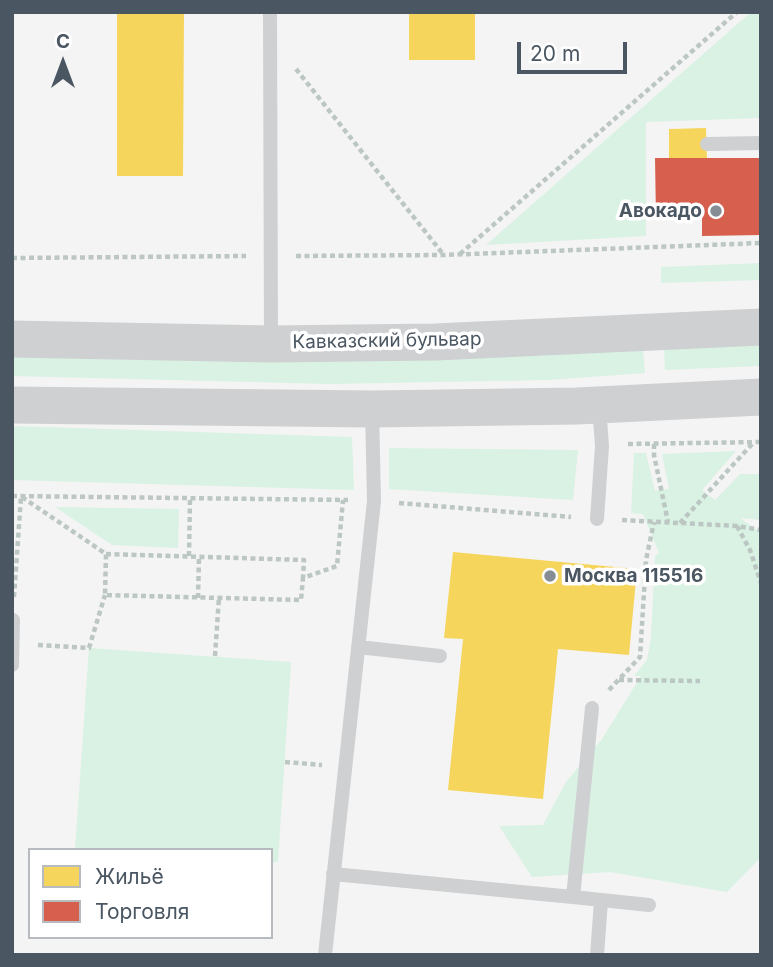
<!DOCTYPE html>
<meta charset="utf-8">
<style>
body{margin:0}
#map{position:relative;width:773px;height:967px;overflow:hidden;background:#f4f4f4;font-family:Inter,sans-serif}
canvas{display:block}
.frame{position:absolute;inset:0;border:14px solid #4a5661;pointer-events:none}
.legend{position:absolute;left:28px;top:848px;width:245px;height:91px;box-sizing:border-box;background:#fff;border:2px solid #b7bbc0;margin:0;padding:9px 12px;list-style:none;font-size:21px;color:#4a5661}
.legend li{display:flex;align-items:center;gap:14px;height:35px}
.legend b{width:35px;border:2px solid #b7bbc0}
.north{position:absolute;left:28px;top:28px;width:70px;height:70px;-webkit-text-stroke:5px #fff;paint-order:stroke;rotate:0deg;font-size:19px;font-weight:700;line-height:28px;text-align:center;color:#4a5661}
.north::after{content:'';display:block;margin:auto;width:24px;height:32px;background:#4a5661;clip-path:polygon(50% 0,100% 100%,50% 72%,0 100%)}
.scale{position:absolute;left:517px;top:42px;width:110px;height:32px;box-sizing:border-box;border:4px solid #4a5661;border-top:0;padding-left:9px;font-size:21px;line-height:24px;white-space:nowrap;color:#4a5661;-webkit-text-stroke:5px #fff;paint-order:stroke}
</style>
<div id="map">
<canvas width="773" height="967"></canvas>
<div class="frame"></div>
<ul class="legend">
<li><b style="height:19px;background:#f6d55c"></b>Жильё</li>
<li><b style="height:19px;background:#d6604d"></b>Торговля</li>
</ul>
<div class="north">С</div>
<div class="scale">20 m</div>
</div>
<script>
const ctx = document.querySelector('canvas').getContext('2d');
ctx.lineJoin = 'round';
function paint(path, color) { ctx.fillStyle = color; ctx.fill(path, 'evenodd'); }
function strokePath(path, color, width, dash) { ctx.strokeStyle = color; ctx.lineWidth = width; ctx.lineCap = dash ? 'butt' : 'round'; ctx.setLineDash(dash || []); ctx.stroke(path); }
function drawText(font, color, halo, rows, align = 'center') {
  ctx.font = font + ' Inter,sans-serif'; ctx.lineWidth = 7; ctx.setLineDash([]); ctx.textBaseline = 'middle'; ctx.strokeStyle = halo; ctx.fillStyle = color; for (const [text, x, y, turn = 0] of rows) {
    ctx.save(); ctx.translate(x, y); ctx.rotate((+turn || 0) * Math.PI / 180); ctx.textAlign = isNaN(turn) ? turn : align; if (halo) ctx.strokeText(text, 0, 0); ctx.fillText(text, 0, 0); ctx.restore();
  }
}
paint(new Path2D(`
 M751,12H761V118L646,122V236L486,245Z
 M761,263V280L661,283V267Z
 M761,344V366L665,370L664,348Z
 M643,350L645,373L549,380L329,384L12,376V353Z
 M12,426L352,437L354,490L12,480Z
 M389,448L578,450L573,500L389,489Z
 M736,451L702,490L715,500L740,474H761V520L740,518L761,533V857L727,892L610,872L532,877L499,826L543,825L566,782L602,739L641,676H634L647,660L651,637L655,556L659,553L643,514L631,513L634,453H646L655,491L669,489L662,454Z
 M55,507L179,509L178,548L112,545Z
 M89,648L291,662L278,862H271V850L75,849Z`), '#d9f2e3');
paint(new Path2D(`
 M117,12H184L183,176H117Z
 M409,12H475V60H409Z
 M706,128L707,158L669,159V129Z
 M453,552L637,569L629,655L558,649L543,799L448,790L463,639L444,638Z`), '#f6d55c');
paint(new Path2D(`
 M655,158H761V235L702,236V217L656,218Z`), '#d6604d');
strokePath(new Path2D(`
 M296,69L443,254
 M460,254L737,12
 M296,256L444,255L761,243
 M12,258L246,256
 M628,444L761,442
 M654,444V455L668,522
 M12,496L348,500
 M22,497L106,554L105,595L301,600L303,578L337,566L343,500
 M399,503L571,517
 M622,520L737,526L761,530
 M680,523L753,443
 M737,526L750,550L761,583
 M106,554L304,560L303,578
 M189,556L190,499
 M14,597L21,497
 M198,598L199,557
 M38,645L89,648L105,595
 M215,656L219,597
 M619,680L700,681
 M609,690L640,657L646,560L654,522
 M285,762L322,765`), '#bcc7c4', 4.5, [5, 3.5]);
strokePath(new Path2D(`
 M270,12L271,343
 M707,144L761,143
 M597,519L602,446L599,406
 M358,647L440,656
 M12,665L13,620
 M333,874L573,897L592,708
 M573,897L649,905
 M325,955L374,501L372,409
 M597,955L601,901`), '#ced0d2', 14);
strokePath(new Path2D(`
 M12,339L271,344L435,342L761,327
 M12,405L372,409L577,406L761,397`), '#ced0d2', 37);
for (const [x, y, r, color] of [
 [716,211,7,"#868d94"],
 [550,576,7,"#868d94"]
]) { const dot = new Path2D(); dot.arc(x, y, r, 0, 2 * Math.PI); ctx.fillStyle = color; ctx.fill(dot); strokePath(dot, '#fff', 2.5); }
drawText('bold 19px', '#4a5661', '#fff', [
 ["Авокадо",702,211],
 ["Москва 115516",564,576,"left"]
], 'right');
drawText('19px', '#4a5661', '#fff', [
 ["Кавказский бульвар",387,341,-1]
]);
</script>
